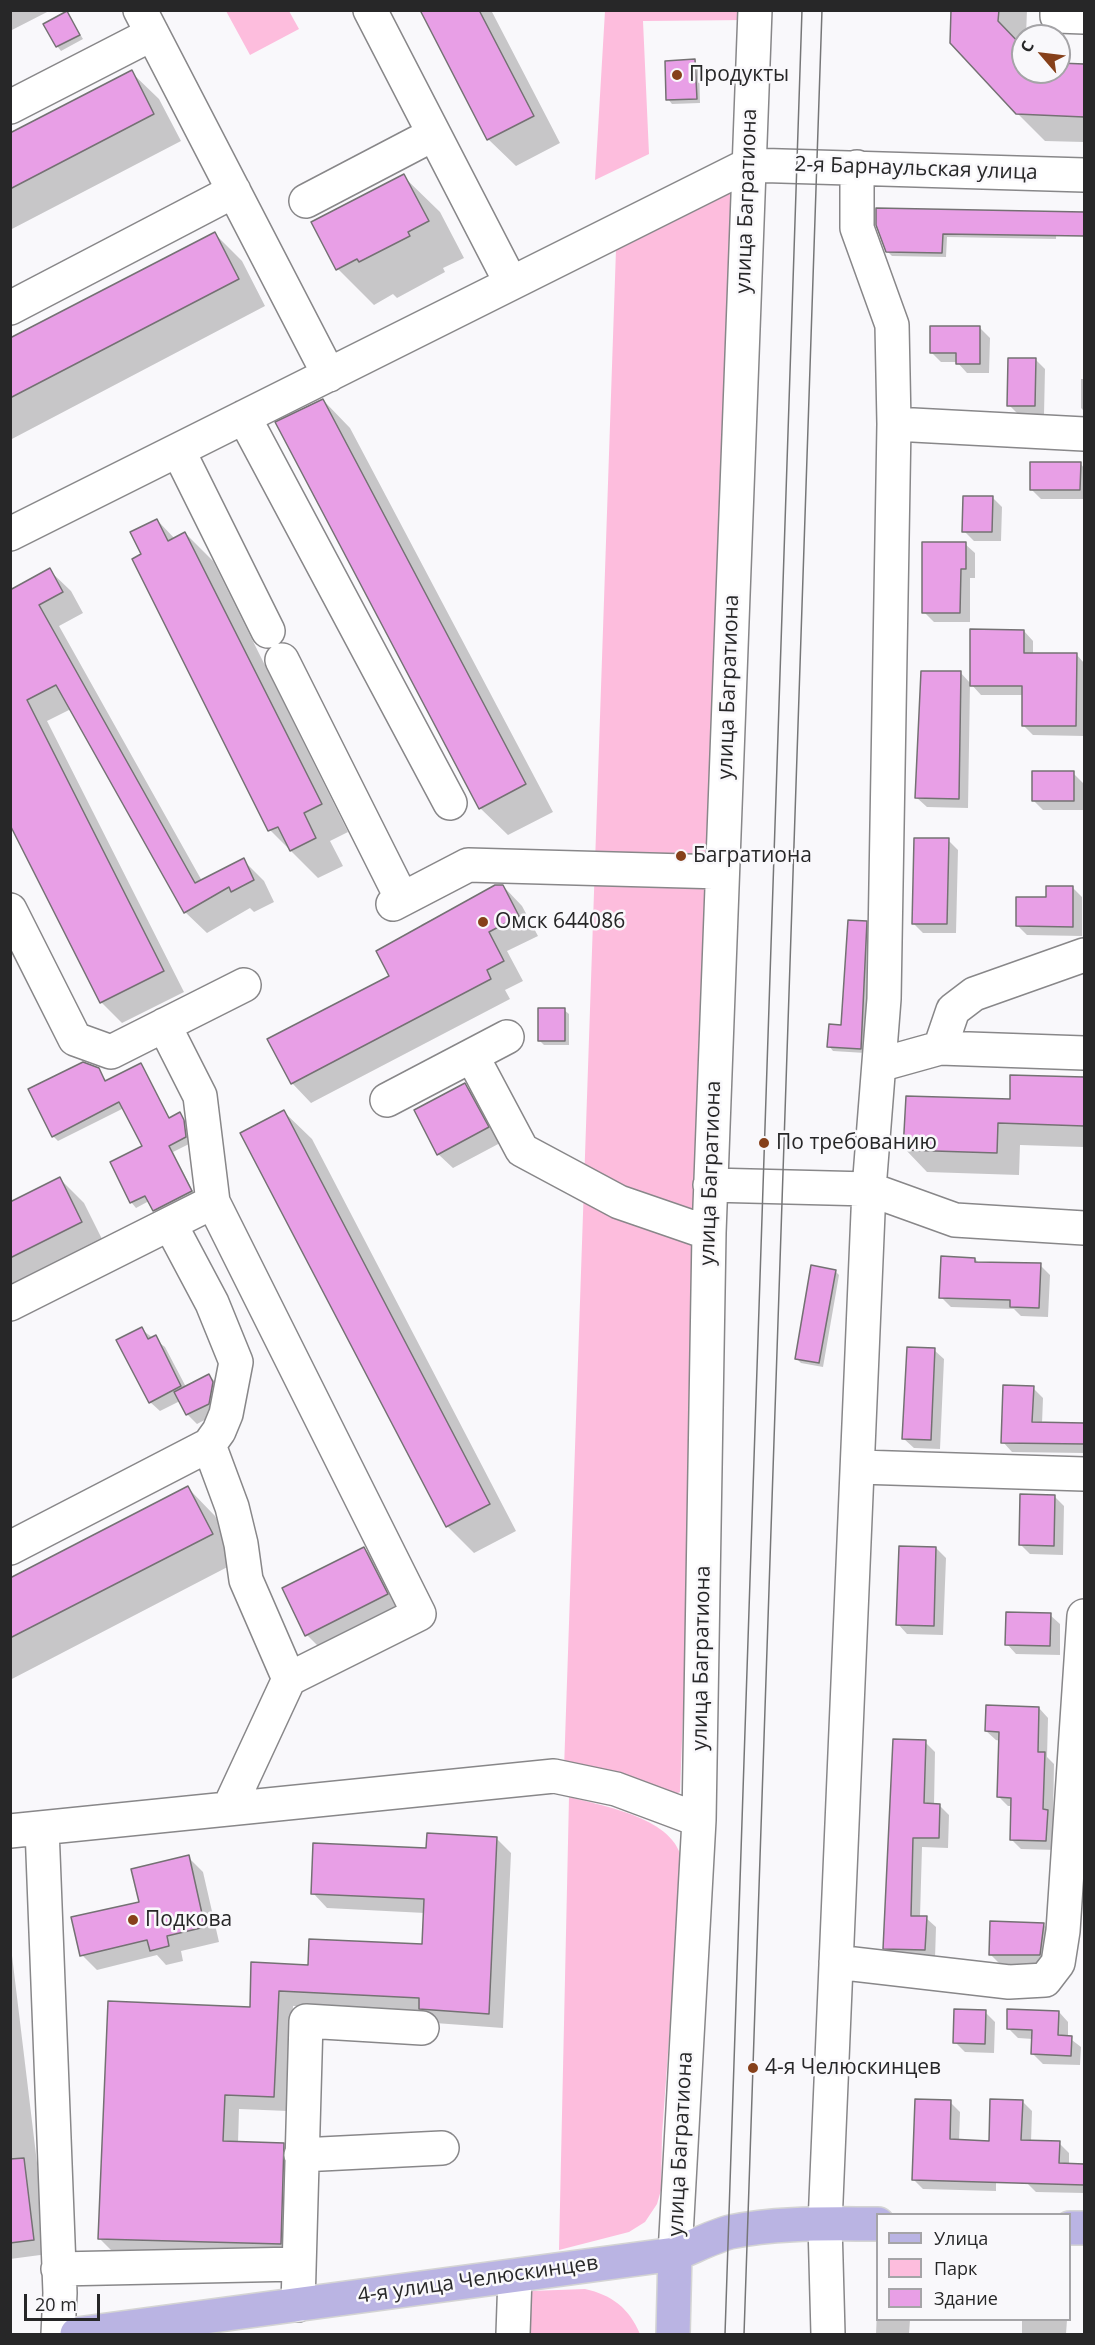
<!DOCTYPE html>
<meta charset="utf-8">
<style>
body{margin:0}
#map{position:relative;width:1095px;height:2345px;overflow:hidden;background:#f9f8fb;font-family:"Open Sans",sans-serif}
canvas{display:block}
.frame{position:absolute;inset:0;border:12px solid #272728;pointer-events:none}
.legend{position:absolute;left:876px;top:2213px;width:195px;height:108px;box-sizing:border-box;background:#f9f8fb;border:2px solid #a5a4a7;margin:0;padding:8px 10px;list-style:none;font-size:18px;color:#272728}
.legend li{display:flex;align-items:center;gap:12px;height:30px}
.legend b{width:30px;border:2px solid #a5a4a7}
.north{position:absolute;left:1011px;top:24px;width:60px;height:60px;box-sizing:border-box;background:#f9f8fb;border:2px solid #a5a4a7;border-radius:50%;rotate:298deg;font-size:16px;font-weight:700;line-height:24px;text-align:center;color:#272728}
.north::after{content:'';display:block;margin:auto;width:21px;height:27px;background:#86401a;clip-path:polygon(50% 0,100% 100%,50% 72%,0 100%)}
.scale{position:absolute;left:24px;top:2294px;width:76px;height:27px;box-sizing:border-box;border:3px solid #272728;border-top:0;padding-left:8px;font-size:18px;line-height:21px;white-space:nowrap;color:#272728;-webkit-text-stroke:4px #f9f8fb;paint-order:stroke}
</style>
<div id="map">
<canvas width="1095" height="2345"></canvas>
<div class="frame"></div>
<ul class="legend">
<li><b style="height:8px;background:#bab4e3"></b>Улица</li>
<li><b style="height:16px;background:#fdbddd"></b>Парк</li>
<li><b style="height:16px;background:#e89fe6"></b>Здание</li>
</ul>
<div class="north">С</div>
<div class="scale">20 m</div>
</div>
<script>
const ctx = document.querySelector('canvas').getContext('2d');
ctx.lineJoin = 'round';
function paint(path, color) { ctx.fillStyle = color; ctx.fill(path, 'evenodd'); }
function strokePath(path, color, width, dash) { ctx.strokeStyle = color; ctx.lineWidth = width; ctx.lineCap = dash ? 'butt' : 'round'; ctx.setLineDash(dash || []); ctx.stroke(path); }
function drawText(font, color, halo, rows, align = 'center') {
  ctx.font = font + ' "Open Sans",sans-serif'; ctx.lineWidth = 5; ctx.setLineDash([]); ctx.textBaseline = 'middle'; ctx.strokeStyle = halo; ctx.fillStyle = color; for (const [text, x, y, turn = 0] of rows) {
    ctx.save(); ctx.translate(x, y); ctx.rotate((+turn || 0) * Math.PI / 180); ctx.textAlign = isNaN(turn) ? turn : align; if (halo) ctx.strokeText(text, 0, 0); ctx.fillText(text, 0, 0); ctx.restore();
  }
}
paint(new Path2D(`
 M226,11H289L299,29L250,55Z
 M605,11H747V20L643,21L649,154L595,180Z
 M727,184L741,205L680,1792L669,1798L564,1769L617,220Z
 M569,1797C603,1806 677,1818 682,1862L662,2134L661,2190L657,2204L645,2222L629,2232L559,2250Z
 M585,2289C612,2295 629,2308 640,2334H529L531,2291Z`), '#fdbddd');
paint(new Path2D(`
 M10,10H51L10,31Z
 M422,10H491L560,143L516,166L488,139Z
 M953,10H1027L1026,36H1023V72H1059V64L1084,65V142L1045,141L1017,113Z
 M67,13L83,39L61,51L57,46Z
 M695,61L699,66L700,103L672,104L668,99Z
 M131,72L159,99L181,141L10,230V135Z
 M403,176L440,212L464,258L443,268L445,272L397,298L393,294L374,305L338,269Z
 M1057,217L1056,239L947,237L946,257L892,256L887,251L877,224Z
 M214,233L242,261L265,306L10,440V340Z
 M980,328L990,338L989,373H967L957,362H941L931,352Z
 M1035,359L1045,369L1044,415H1019L1009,405Z
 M1081,379H1084V411L1081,408Z
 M323,400L350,428L553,812L508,835L480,808Z
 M1080,463L1084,468V499H1041L1031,489Z
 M992,497L1002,507L1001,541H974L964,531Z
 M157,520L175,539L185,533L213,561L348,832L330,841L343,866L318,878L270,830L134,559L143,555Z
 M965,544L975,553V578H970V622H934L924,612Z
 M49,570L71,591L83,613L59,626L202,881L243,860L264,881L274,902L254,912L250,908L207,933L185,912L71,709L47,721L184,992L122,1023L101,1002L10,822V592Z
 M1024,631L1033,641V654H1076L1084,663V736L1033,735L1023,725V695H981L970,683L968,808L927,807L917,798L960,672L971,684Z
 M1073,773L1083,783V810H1043L1033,800Z
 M948,840L958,850L956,933H923L913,923Z
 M496,886H503L522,906L538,936L507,951L523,981L505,990L510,999L311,1103L292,1083L391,976L423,928L421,925Z
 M1073,888L1082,897V936L1027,935L1017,925L1047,899Z
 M866,923L870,927L865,1053L833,1051L829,1046L842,1027Z
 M564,1010L569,1014V1045H544L539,1040Z
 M141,1065L170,1119L180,1114L189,1127L191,1143L173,1152L196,1197L159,1216L149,1201L136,1208L131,1202L144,1147L124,1108L58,1141L53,1136L98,1069L107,1082Z
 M1012,1077L1084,1079V1147L1020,1145L1019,1175L927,1172L905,1149L1011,1101Z
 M465,1085L480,1100L502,1142L453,1168L438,1154Z
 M284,1112L312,1139L516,1531L474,1553L447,1526Z
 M60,1179L84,1203L106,1247L10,1295V1203Z
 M975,1259L979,1263L1040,1265L1050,1275L1048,1317L1021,1316L1014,1309L951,1307L941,1297Z
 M835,1271L839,1275L823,1367L801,1363L797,1359Z
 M141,1329L165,1347L186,1387L209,1375L218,1385V1413L197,1424L187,1414L180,1401L160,1411L150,1402Z
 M934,1350L944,1359L940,1449L914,1448L904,1439Z
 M1033,1388L1043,1398L1042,1424L1084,1425V1453L1012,1452L1003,1442Z
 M188,1488L215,1516L239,1561L10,1680V1580Z
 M1054,1496L1064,1506L1063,1555L1030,1554L1020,1544Z
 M364,1548L400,1584L423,1630L343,1671L307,1635Z
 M936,1548L946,1558L943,1635L907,1634L898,1624Z
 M1050,1615L1060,1624V1655L1016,1654L1007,1644Z
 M1039,1708L1048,1718L1047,1757L1054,1764L1053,1817L1057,1821L1056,1850L1021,1849L1011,1839L1013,1806H1008L999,1797L1000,1741L996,1740L986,1731Z
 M925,1742L935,1752L934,1805H939L949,1815L948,1848L922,1847L920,1917L926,1918L936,1927L935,1959L894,1958L885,1948Z
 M496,1838L511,1853L503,2028L435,2023L423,2012L293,2006L288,2111L239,2109L238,2143L283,2145L298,2160L295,2259L115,2254L100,2239L251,2008L309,1966L423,1946L425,1913L327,1908L313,1893L427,1850Z
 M188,1857L203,1872L219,1942L181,1951L183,1961L166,1965L157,1955L97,1970L82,1955Z
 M1043,1924L1053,1934L1049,1965L1000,1964L990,1954Z
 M10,1939L48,2254L10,2259Z
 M985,2012L995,2022L994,2053L965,2052L955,2042Z
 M1059,2012L1068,2022V2037L1081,2047L1080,2065L1043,2064L1033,2054V2039L1018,2038L1008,2028Z
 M1022,2101L1032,2111L1031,2142L1059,2143L1069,2153V2165H1084V2193L1036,2192L1026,2182L996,2173V2191L923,2189L913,2179L950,2102L960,2112L959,2141L990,2142Z
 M878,2287V2320H910L909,2334H876Z
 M1022,2320H1067L1066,2334H1022Z`), '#0003');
const building = new Path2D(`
 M420,10H479L534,116L487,140Z
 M951,10H999L998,21L1023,47V72H1059V63L1084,64V117L1016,114L950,43Z
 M67,11L80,35L56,47L43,24Z
 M695,59L697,99L666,100L665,61Z
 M132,70L154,114L10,189V133Z
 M404,174L429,221L408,232L410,236L359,262L357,259L336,270L311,222Z
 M876,208L1084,212V236L943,234L942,253L886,252L876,225Z
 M215,232L239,279L10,398V338Z
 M930,326H980V364H956V353H930Z
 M1008,358H1036L1035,406H1007Z
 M323,399L526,784L479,809L275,422Z
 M1030,462H1081L1080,490H1030Z
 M963,496H993L992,532H962Z
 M157,519L168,541L185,532L322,804L304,813L316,838L290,851L278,827L268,831L132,559L141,554L130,532Z
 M922,542H966V569H961L960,613H922Z
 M50,568L63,592L39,605L195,883L244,858L254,880L231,892L229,887L184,913L56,685L27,700L164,971L100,1003L10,825V590Z
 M970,629L1024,630V653H1077L1076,726H1022V686H970Z
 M921,671H961L959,799L915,798Z
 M1032,771H1074V801H1032Z
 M914,838H949L947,924H912Z
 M495,885H503L519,916L489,932L504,961L487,970L491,979L291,1084L267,1039L389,976L376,951Z
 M1046,886H1073V927L1016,926V897H1046Z
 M848,920L867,921L861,1049L827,1047L829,1024L841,1025Z
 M538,1008H565V1041H538Z
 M83,1062L99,1068L105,1081L141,1063L169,1118L180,1112L184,1120L186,1137L169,1146L192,1191L153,1211L145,1196L130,1203L110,1162L142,1146L119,1102L52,1137L28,1089Z
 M1010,1075L1084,1077V1126L998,1123L997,1153L903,1150L906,1096L1010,1099Z
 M465,1083L489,1127L437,1155L414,1110Z
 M284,1110L490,1504L446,1527L240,1133Z
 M60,1177L82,1222L10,1258V1202Z
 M941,1256L975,1258V1262L1041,1263L1039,1308L1010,1307V1300L939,1298Z
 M811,1265L836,1270L819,1363L795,1359Z
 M142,1327L148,1339L156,1335L181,1386L149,1403L116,1340Z
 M907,1347L935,1348L931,1440L902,1439Z
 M209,1374L213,1382L209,1404L186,1415L174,1392Z
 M1003,1385L1034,1386L1032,1422L1084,1423V1444L1001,1443Z
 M188,1486L213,1534L10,1638V1578Z
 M1020,1494L1055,1495L1054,1546L1019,1545Z
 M899,1546L936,1547L934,1626L896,1625Z
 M364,1547L388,1594L305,1636L282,1588Z
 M1006,1612L1051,1613L1050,1646L1005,1645Z
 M986,1705L1039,1707L1038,1752H1045L1043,1809L1048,1810L1046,1841L1010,1840L1011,1798L997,1797L999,1732L985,1731Z
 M893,1739L926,1740L924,1803L940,1804L939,1838H913L911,1916H927L925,1950L883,1949Z
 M427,1833L497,1837L489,2014L419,2009V1998L279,1991L274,2097L225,2095L223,2141L284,2143L281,2244L98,2239L108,2001L250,2007L251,1962L308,1965L309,1939L422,1944L424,1899L311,1894L313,1843L426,1848Z
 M189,1855L205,1927L167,1936L169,1946L150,1951L147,1940L80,1956L71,1917L139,1902L131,1869Z
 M990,1921L1044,1923L1040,1955H989Z
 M954,2009L986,2010L985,2044L953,2043Z
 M1007,2009L1059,2011L1058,2035L1072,2036L1071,2056L1031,2054L1032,2030L1007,2029Z
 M915,2099L951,2100L950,2139L989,2141L990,2099L1023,2100L1021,2140L1060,2141L1059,2163L1084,2164V2185L912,2180Z
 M24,2158L34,2240L10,2243V2159Z`);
paint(building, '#e89fe6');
strokePath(building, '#747173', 1.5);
const minor = new Path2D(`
 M140,10L329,375
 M370,10L511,283
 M1057,10V16L1084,17
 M10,107L152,34
 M306,201L434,134
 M10,308L234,191
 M244,417L450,803
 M894,424L1084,434
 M178,450L268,631
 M10,534L748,165L1084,175
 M282,660L402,899
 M393,904L468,865L722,872
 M10,910L75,1039L111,1052L244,985
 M164,1025L200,1096L213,1202
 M940,1048L953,1010L974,994L1084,955
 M472,1056L522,1150L619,1202L709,1233
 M879,1065L940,1048L1084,1053
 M387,1100L507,1037
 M710,1185L869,1189L955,1220L1084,1228
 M10,1304L213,1202L419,1614L289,1679L229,1808
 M209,1445L232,1507L241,1544L246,1580L289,1679
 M859,1467L1084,1474
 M10,1548L209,1445L219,1431L226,1414L236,1362L212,1303L170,1224
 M42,1828L60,2293L58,2334
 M10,1831L554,1776L616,1789L699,1820
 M836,1962L1009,1982L1045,1980L1058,1963L1063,1931L1084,1616
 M301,2155L442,2148
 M675,2254L699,1820L709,1233L755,10
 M58,2269L299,2264
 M298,2305L306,2021L422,2028
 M513,2334L515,2276
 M828,2334L825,2224L869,1189L884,999L894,424L892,325L857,228V167`);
const major = new Path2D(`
 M1070,2228H1084
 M77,2334L675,2254C693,2247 712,2237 730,2232C778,2222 829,2224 878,2224
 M673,2334L675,2254`);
strokePath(minor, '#888789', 36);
strokePath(major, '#d4d4d4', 36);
strokePath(minor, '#fff', 33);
strokePath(major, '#bab4e3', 33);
strokePath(new Path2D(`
 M725,2334L802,10
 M744,2334L822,10`), '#767677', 1.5);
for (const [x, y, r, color] of [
 [677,75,6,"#86401a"],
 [681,856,6,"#86401a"],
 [483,922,6,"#86401a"],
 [764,1143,6,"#86401a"],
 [133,1920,6,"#86401a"],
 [753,2068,6,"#86401a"]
]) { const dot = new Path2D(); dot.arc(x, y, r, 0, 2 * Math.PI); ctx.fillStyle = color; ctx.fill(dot); strokePath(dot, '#f9f8fb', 2); }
drawText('21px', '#272728', '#f9f8fb', [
 ["Продукты",689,75],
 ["Багратиона",693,856],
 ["Омск 644086",495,922],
 ["По требованию",776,1143],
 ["Подкова",145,1920],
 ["4-я Челюскинцев",765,2068]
], 'left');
drawText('21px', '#272728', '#f9f8fb', [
 ["2-я Барнаульская улица",916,169,2],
 ["улица Багратиона",747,201,-88],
 ["улица Багратиона",729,687,-88],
 ["улица Багратиона",711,1173,-88],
 ["улица Багратиона",702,1658,-89],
 ["улица Багратиона",681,2144,-87],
 ["4-я улица Челюскинцев",478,2280,-8]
]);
</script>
